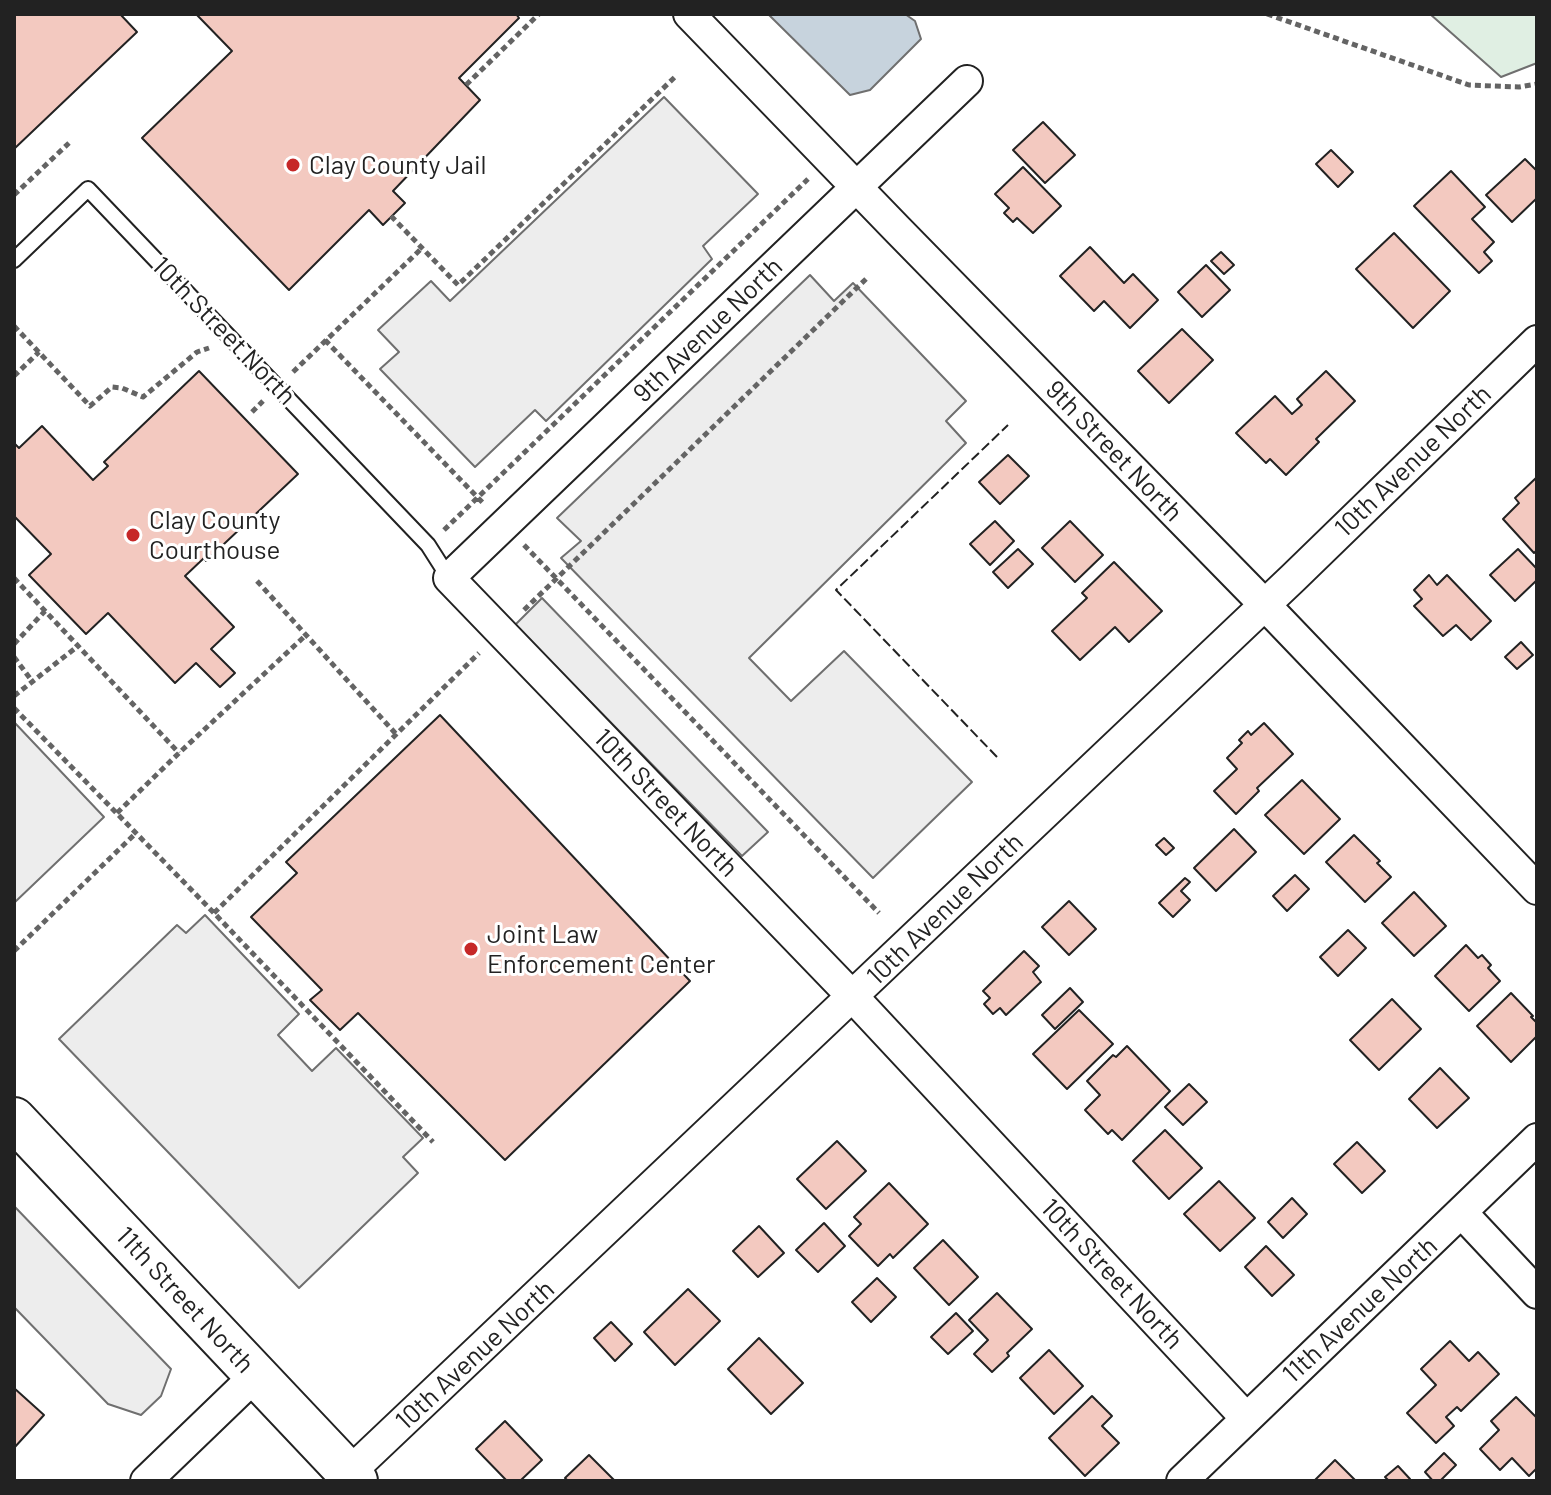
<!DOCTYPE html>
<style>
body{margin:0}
#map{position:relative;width:1551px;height:1495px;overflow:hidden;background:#fff;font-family:Barlow,sans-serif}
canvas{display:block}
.frame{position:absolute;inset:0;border:16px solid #222;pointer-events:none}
</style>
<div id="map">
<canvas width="1551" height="1495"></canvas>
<div class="frame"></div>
</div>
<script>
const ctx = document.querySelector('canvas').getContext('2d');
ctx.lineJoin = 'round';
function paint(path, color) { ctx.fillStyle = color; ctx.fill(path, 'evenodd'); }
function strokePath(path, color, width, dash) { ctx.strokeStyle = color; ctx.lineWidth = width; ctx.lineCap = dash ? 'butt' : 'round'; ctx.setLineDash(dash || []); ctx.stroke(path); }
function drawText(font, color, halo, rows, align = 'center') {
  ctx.font = font + ' Barlow,sans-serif'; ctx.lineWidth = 6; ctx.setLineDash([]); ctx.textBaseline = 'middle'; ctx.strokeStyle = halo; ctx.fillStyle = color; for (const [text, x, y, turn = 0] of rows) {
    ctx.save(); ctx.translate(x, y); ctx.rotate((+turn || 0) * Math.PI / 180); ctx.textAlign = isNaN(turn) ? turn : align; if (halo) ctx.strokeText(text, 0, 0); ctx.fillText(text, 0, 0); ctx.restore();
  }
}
const green = new Path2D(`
 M1430,14H1537V63L1501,77Z`);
paint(green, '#e0efe3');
strokePath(green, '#6f6f6f', 2);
const parking = new Path2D(`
 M664,97L758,194L703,246L712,259L546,421L535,410L475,467L380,369L399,352L378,330L431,281L450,301Z
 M810,275L834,301L853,283L966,401L946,421L966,443L749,658L791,701L844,651L972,782L873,878L561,558L581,541L557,518Z
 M542,598L768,832L742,856L515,625Z
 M14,722L104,817L14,903Z
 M205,915L299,1014L278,1035L312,1071L336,1048L423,1138L403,1157L418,1173L299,1288L59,1039L177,925L186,933Z
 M14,1206L171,1369L161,1396L141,1415L108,1404L14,1307Z`);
paint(parking, '#ededed');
strokePath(parking, '#6f6f6f', 2);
const water = new Path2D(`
 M768,14H905L915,21L921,39L870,90L850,95Z`);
paint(water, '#c7d3dd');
strokePath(water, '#6f6f6f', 2);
const building = new Path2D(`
 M14,14H120L137,32L14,149Z
 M196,14H516L519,18L459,78L480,100L393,191L405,203L383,225L369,210L289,290L142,138L232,51Z
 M1043,122L1075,155L1045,183L1013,150Z
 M1331,150L1353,172L1338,187L1316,164Z
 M1525,159L1537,171V198L1512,222L1486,195Z
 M1023,167L1061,206L1033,233L1017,218L1013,222L1004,213L1009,208L995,194Z
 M1451,171L1485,207L1472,219L1494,242L1484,252L1492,261L1479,273L1414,206Z
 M1394,233L1450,291L1413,328L1356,269Z
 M1090,247L1124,283L1133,274L1158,300L1130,328L1104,301L1094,311L1060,276Z
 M1221,252L1234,265L1224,274L1211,261Z
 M1206,265L1230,290L1202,317L1178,292Z
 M1182,329L1213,360L1169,403L1138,371Z
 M199,371L298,474L206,561L204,558L185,576L234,627L211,649L235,673L220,687L196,663L175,683L108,613L86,634L29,575L51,554L14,516V443L19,448L42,426L93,480L108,466L104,462Z
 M1326,371L1355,401L1316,439L1319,442L1286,475L1270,459L1266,463L1236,433L1275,396L1292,414L1302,405L1297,399Z
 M1008,455L1029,476L1000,504L979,482Z
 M1537,477V550L1534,553L1503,519L1519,503L1515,498Z
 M995,521L1014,541L990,565L970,544Z
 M1070,521L1103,555L1075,582L1042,548Z
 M1018,549L1033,564L1008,588L993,572Z
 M1518,549L1537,569V580L1515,601L1490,575Z
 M1114,562L1162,611L1129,642L1115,627L1080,660L1052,631L1087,598L1082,593Z
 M1429,575L1437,585L1447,575L1491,621L1471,640L1456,625L1443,636L1414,606L1422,599L1414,590Z
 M1521,642L1533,655L1517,669L1505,657Z
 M440,715L690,981L505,1160L358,1013L340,1030L310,1000L322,990L251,917L297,873L286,862Z
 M1264,723L1293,754L1257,788L1259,791L1236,814L1214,791L1237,769L1227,758L1242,743L1239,740L1248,731L1251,735Z
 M1302,780L1340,819L1304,854L1265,815Z
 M1234,829L1256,852L1216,891L1194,868Z
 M1354,835L1380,861L1377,863L1391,877L1365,902L1326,862Z
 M1164,838L1174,848L1166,855L1156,845Z
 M1295,875L1309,889L1287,911L1273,896Z
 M1185,878L1190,882L1181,891L1190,900L1173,917L1159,903Z
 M1414,892L1446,926L1414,956L1382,923Z
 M1069,901L1096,929L1069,955L1042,927Z
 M1348,930L1366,948L1338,976L1320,957Z
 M1466,945L1478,958L1482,955L1491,965L1488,968L1500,981L1469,1011L1435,976Z
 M1024,951L1039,966L1033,972L1041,982L1006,1015L1000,1008L993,1014L984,1004L990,998L983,991Z
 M1070,988L1083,1002L1055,1029L1042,1015Z
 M1511,993L1533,1016L1531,1017L1537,1023V1036L1511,1062L1477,1026Z
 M1392,999L1421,1029L1379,1070L1350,1040Z
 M1079,1010L1113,1044L1067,1089L1033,1054Z
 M1127,1046L1170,1091L1122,1140L1112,1130L1108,1134L1085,1110L1100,1095L1087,1081L1113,1055L1116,1057Z
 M1440,1068L1469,1098L1437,1128L1409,1099Z
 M1189,1084L1207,1102L1183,1125L1165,1107Z
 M1165,1130L1202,1168L1169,1199L1133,1161Z
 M837,1141L866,1171L826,1209L797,1179Z
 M1357,1142L1385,1171L1362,1193L1334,1164Z
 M1219,1181L1255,1218L1220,1251L1184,1214Z
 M889,1183L928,1224L893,1258L890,1254L878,1266L849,1236L861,1224L854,1217Z
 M1292,1198L1307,1214L1283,1238L1268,1222Z
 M824,1223L845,1246L818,1272L796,1250Z
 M759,1226L784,1253L758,1277L733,1251Z
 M943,1240L978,1277L949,1305L914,1268Z
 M1266,1246L1294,1275L1272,1296L1245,1267Z
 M877,1278L896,1297L871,1322L852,1302Z
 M688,1289L720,1321L675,1365L644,1332Z
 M997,1293L1032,1329L1007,1353L1009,1356L992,1372L974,1354L988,1340L969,1320Z
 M956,1313L973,1331L948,1354L931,1337Z
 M611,1322L632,1344L615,1361L594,1338Z
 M759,1338L803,1383L771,1414L728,1369Z
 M1450,1341L1469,1361L1478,1352L1499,1374L1461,1411L1457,1407L1446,1417L1454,1426L1436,1443L1407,1413L1436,1385L1421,1369Z
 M1049,1350L1083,1386L1054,1414L1020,1378Z
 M14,1388L44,1415L14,1448Z
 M1092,1396L1112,1416L1102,1426L1119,1443L1085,1476L1049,1438Z
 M1516,1397L1537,1418V1468L1529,1476L1512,1458L1500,1470L1480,1449L1499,1430L1491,1421Z
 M505,1421L542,1460L520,1481H507L476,1449Z
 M1444,1453L1456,1465L1440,1481H1433L1425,1472Z
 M589,1455L614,1480L613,1481H568L565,1478Z
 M1335,1460L1356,1481H1314Z
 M1398,1466L1410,1479L1407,1481H1389L1385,1477Z`);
paint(building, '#f3c9c0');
strokePath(building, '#222', 2);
const lane = new Path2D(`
 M14,260L88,189L428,545L449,578`);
const street = new Path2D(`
 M689,14L896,228L1264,604L1537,889
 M967,81L449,578L853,997L1246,1418
 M1462,1213L1537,1293
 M349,1473L1293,578L1537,341
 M146,1481L256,1375
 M1182,1481L1537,1139`);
const secondary = new Path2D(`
 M14,1119L356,1481`);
strokePath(lane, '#222', 18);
strokePath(street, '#222', 34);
strokePath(secondary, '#222', 46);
strokePath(new Path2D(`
 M1267,14L1469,85L1519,87L1537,84
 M466,85L539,14
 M14,195L69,143
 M391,216L458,285L676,76
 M14,326L90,406L112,387L122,388L143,397L197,352L209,348
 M325,340L483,503
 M293,372L422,248
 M14,376L39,352
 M252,412L263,401
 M444,530L808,179
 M524,545L879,913
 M14,578L179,753
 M257,581L396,734
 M524,610L868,277
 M14,644L45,611
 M14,657L32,681
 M14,696L78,646
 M14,708L214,913L433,1142
 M117,813L179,753L306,635
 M214,913L479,653
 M14,951L136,833`), '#646464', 5, [6, 4]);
strokePath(lane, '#fff', 14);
strokePath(street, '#fff', 30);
strokePath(secondary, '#fff', 42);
strokePath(new Path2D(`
 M997,757L836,590L1008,425`), '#222', 2, [10, 4]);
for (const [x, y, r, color] of [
 [293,165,8,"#c62828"],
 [133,535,8,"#c62828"],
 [471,949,8,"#c62828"]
]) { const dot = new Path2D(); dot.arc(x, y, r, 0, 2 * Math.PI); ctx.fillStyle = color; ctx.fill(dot); strokePath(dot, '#fff', 3); }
drawText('26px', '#222', '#fff', [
 ["Clay County Jail",309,165],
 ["Clay County",149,520],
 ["Courthouse",149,550],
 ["Joint Law",487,934],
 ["Enforcement Center",487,964]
], 'left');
drawText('26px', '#222', '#fff', [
 ["9th Avenue North",708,330,-44],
 ["10th Street North",224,331,46],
 ["9th Street North",1114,451,46],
 ["10th Avenue North",1413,461,-44],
 ["10th Street North",666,803,46],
 ["10th Avenue North",945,909,-44],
 ["10th Street North",1112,1274,47],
 ["11th Street North",185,1300,47],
 ["11th Avenue North",1360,1310,-43],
 ["10th Avenue North",475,1355,-43]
]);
</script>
